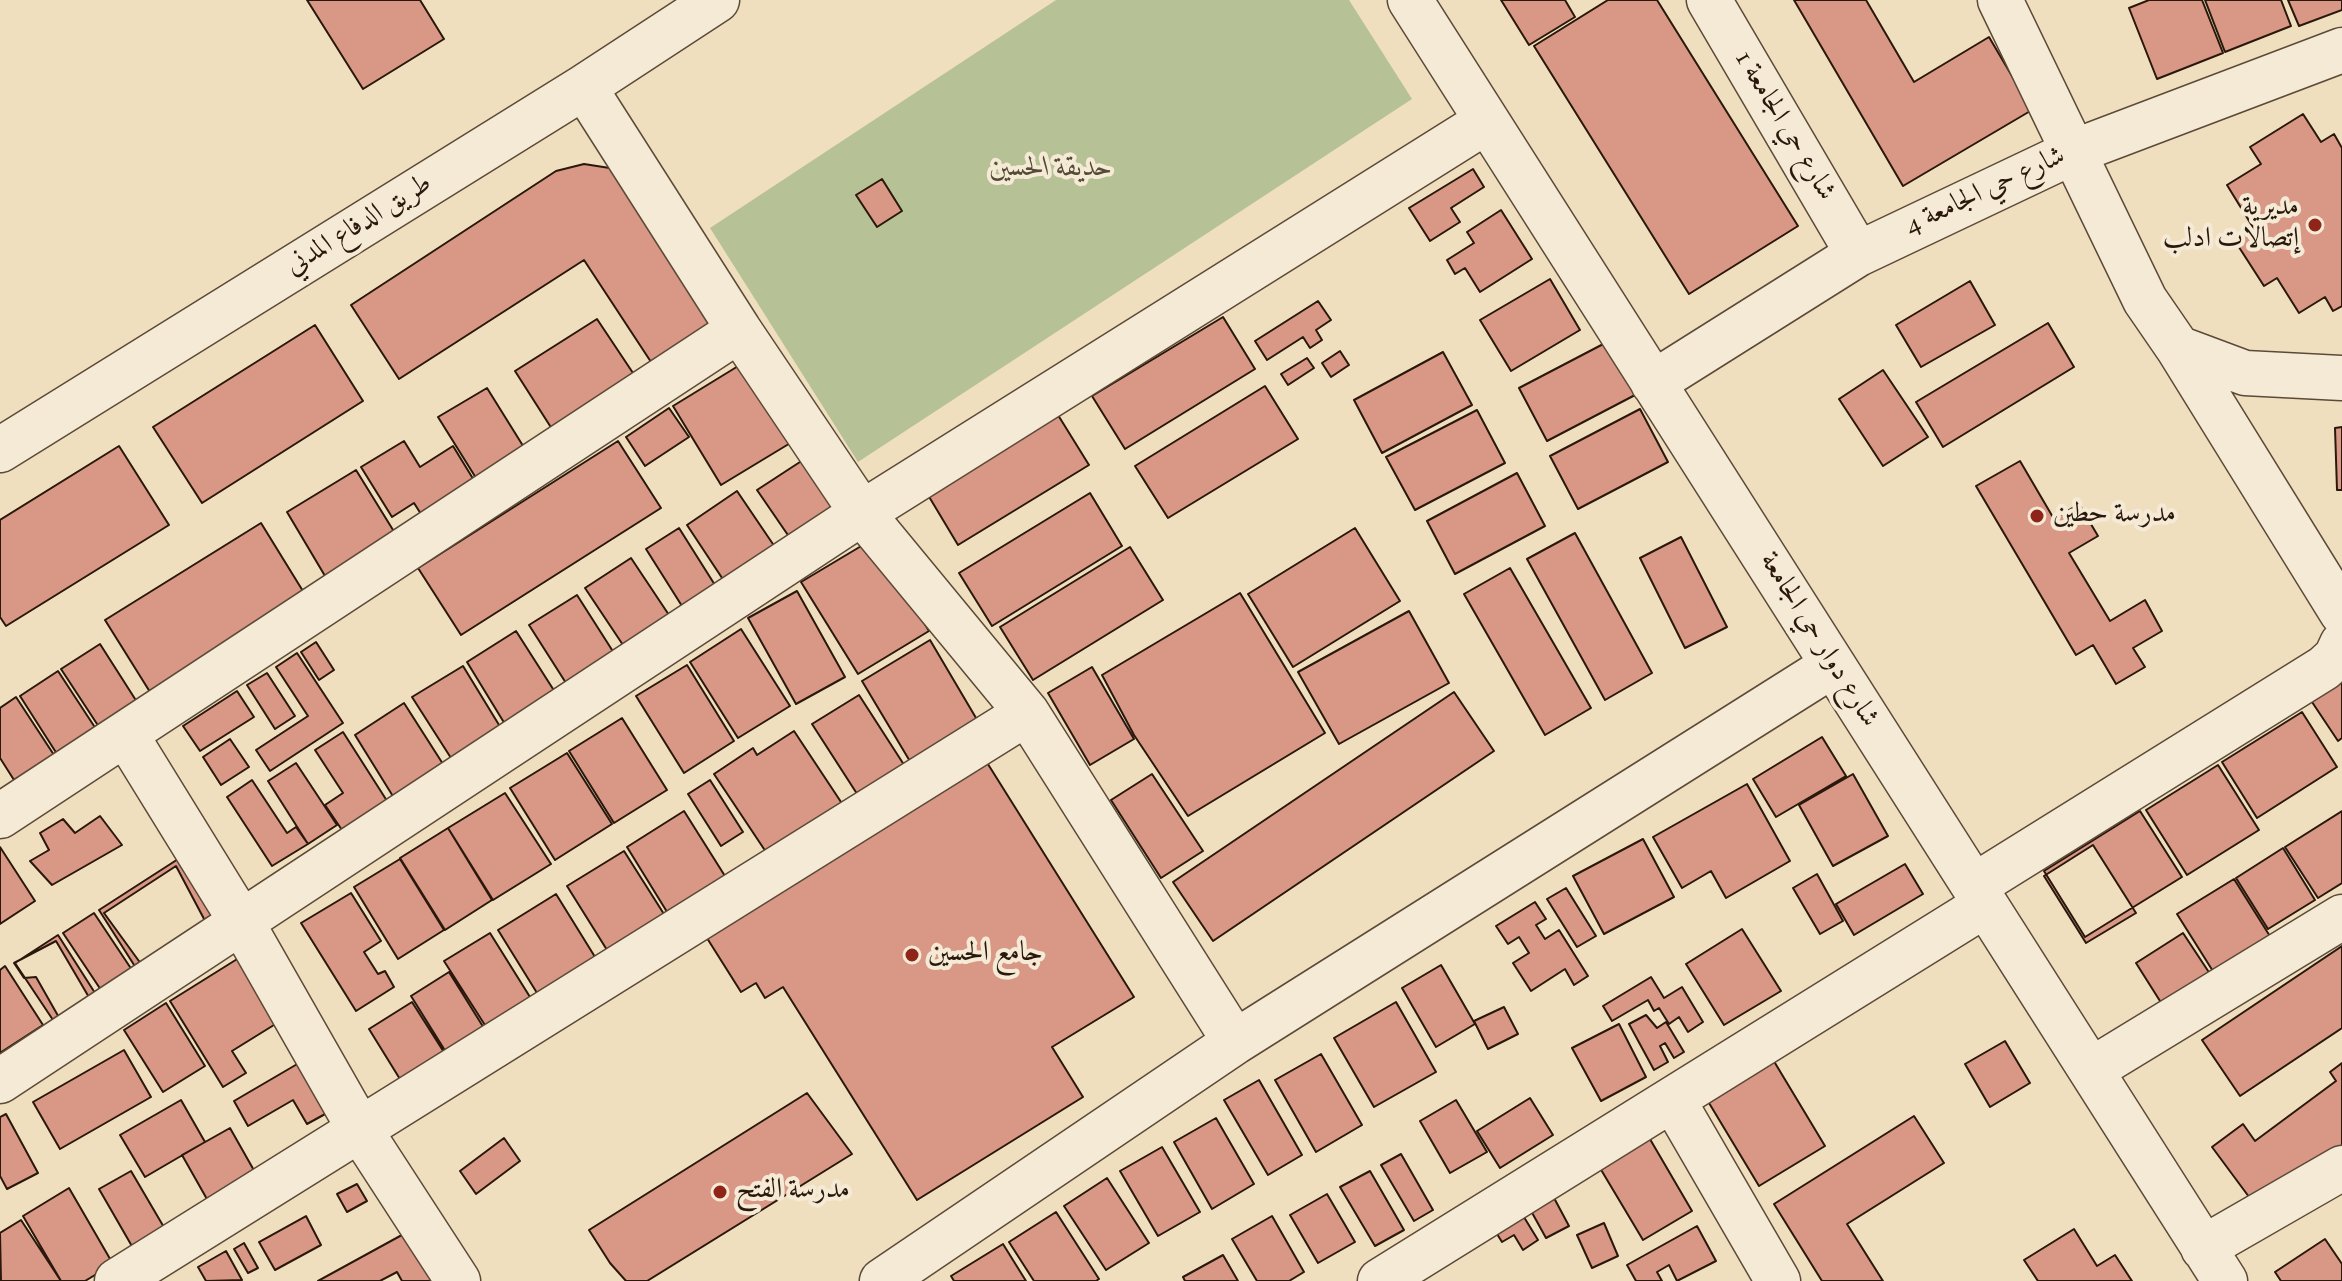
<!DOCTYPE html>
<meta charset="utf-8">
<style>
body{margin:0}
canvas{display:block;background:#f0dfbf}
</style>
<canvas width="2342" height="1281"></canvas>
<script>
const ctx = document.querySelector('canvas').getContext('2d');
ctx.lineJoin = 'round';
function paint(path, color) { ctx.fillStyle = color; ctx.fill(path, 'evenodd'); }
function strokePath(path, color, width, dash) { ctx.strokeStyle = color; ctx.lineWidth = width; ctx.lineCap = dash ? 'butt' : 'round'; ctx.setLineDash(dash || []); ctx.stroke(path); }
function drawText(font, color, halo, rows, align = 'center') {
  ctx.font = font + ' "Sorts Mill Goudy",Amiri,serif'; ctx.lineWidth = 8; ctx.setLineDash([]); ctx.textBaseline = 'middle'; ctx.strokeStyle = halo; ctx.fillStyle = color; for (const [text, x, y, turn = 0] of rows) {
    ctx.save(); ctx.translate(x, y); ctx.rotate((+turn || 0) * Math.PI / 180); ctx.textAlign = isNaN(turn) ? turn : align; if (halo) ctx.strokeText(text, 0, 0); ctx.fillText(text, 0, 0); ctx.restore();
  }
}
paint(new Path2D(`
 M1056,0H1349L1412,99L858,462L710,228Z`), '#b6c295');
const building = new Path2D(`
 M307,0H420L444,39L363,89Z
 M1501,0H1565L1575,17L1529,45Z
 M1608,0H1657L1798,226L1689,294L1534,46Z
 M1794,0H1866L1914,82L1989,37L2032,110L1903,186Z
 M2149,0H2202L2223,53L2157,79L2129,8Z
 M2205,0H2281L2291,26L2225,52Z
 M2288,0H2342V10L2299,26Z
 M2303,114L2321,142L2334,134L2342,148V306L2333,311L2325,297L2299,313L2277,278L2264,286L2235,241L2254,229L2227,185L2261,164L2250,147Z
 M584,164L616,169L721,321L653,365L584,260L399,379L351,305L556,171Z
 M1473,169L1484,187L1451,208L1460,222L1430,241L1409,208Z
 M882,179L902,211L877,227L856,195Z
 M1501,210L1532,259L1480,292L1465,268L1455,274L1447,260L1474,243L1467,232Z
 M1550,279L1580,330L1511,371L1480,320Z
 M1970,281L1995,325L1921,367L1896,325Z
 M1318,301L1331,320L1316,330L1322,340L1310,348L1303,337L1267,360L1255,341Z
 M1223,317L1255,369L1125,449L1092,396Z
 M597,319L635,376L552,429L515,371Z
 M2048,323L2074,367L1943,447L1916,402Z
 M315,325L363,401L202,503L153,427Z
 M1609,341L1637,394L1547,441L1519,388Z
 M1340,351L1349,365L1331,377L1322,363Z
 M1443,352L1472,405L1382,453L1354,400Z
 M1307,358L1314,368L1288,385L1281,374Z
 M748,360L797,439L721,485L673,406Z
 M1883,370L1928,437L1883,466L1839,399Z
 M1265,386L1298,439L1168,518L1135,466Z
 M487,388L525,449L476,478L438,417Z
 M669,408L689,437L645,466L626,437Z
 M1640,409L1668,462L1578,509L1550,456Z
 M1477,410L1505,463L1415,510L1386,457Z
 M1058,415L1089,465L958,545L928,495Z
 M2342,427V490H2337L2335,428Z
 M404,441L420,467L453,446L483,495L426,522L414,503L392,517L361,467Z
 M618,441L661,508L461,635L418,568Z
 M119,446L169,525L6,626L0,617V520Z
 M803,460L837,511L792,541L757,490Z
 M2020,461L2054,519L2079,504L2098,536L2069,553L2110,621L2145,600L2162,631L2133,648L2145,667L2116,684L2093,645L2076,655L1976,486Z
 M356,470L398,538L328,581L287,512Z
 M1517,473L1545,526L1455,574L1427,521Z
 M737,491L779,553L728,587L687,525Z
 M1090,493L1122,546L992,626L959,573Z
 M261,523L306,596L150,692L105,620Z
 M679,528L720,593L687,614L646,549Z
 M1355,528L1400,601L1293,667L1248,594Z
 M1575,533L1652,673L1605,700L1527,559Z
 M1681,537L1727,627L1685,648L1640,558Z
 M873,539L929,631L858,674L801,582Z
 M1130,547L1163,600L1033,680L1000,627Z
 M631,558L677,627L631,657L585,588Z
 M1510,568L1591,708L1545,735L1464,594Z
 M797,591L845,677L796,704L748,618Z
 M1240,593L1325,733L1188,816L1134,735L1102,675Z
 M577,595L621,664L573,694L529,625Z
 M1409,611L1449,683L1339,744L1298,672Z
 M741,629L790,706L738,738L690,662Z
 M516,631L562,703L511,734L467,662Z
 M930,640L979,723L911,763L862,681Z
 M316,642L334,670L319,680L301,652Z
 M100,644L137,702L99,727L61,669Z
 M297,653L343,723L270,771L256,750L308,716L276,667Z
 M687,665L734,741L684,773L636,696Z
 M463,666L507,738L458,769L412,697Z
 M1092,667L1134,739L1090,765L1048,693Z
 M58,671L96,729L57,754L20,696Z
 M267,673L295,716L275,729L247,685Z
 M2342,678V738L2338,741L2310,699Z
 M237,691L254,717L200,751L183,726Z
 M1454,692L1494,751L1213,941L1173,882Z
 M859,695L908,771L861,800L812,724Z
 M16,697L54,755L14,780L0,758V708Z
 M404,703L450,775L399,806L355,735Z
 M2302,712L2337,767L2257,818L2222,762Z
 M622,718L667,790L614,823L569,751Z
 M794,731L845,808L770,858L714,774L753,748L757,755Z
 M343,732L389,804L344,833L325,805L343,793L315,750Z
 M1822,737L1846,776L1776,817L1753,779Z
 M230,739L249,767L221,785L203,757Z
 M567,753L612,824L555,860L510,788Z
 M981,753L1134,997L1052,1047L1083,1097L917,1200L783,987L765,998L756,983L741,992L700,927Z
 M296,763L337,825L308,844L268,781Z
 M2218,765L2259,830L2187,875L2146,810Z
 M1152,774L1203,851L1161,878L1111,800Z
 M1853,774L1888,836L1833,866L1799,805Z
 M252,780L287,833L296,827L308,844L272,866L227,797Z
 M710,780L743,832L721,846L688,794Z
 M1747,784L1790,861L1726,898L1711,871L1682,888L1653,837Z
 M505,793L551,864L493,900L448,828Z
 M684,811L730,884L672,920L627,847Z
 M2140,811L2182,877L2085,937L2044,871Z
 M2342,811V883L2318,898L2285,847Z
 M100,816L122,845L52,885L30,861L49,850L40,833L63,819L75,833Z
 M448,828L492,900L445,930L400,858Z
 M1643,839L1674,897L1604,934L1573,876Z
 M2093,845L2136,913L2086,943L2044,876Z
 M0,847L35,901L0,924Z
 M2283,848L2315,900L2268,929L2236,878Z
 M624,851L669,922L612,958L567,886Z
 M189,852L227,910L136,968L99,910Z
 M400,859L444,930L398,959L354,887Z
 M1905,864L1923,894L1854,935L1836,904Z
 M176,866L212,934L144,968L104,913Z
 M1817,874L1843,921L1820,934L1793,888Z
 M2234,879L2273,941L2216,976L2177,914Z
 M1566,888L1596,936L1577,947L1547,899Z
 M351,893L381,941L364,952L378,974L385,971L394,987L356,1011L301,923Z
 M556,894L600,965L542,1001L498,930Z
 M1535,902L1546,919L1536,925L1545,939L1559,930L1588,976L1574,985L1565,969L1531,991L1513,963L1529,953L1519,937L1508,944L1496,926Z
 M94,913L132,970L101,990L63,933Z
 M1742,929L1781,991L1724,1025L1686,964Z
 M490,933L535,1005L490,1033L444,961Z
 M2183,933L2220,989L2172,1020L2136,963Z
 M58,935L95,993L53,1020L15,963Z
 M56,941L90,999L61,1021L36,977L24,978L14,963Z
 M2342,946V1028L2240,1096L2202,1040Z
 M242,956L282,1020L232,1051L246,1073L223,1087L170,1001Z
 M1441,965L1475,1024L1436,1047L1402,988Z
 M5,966L43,1025L0,1053V970Z
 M449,972L487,1033L449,1057L411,996Z
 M1651,977L1664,998L1682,987L1703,1022L1688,1032L1679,1017L1669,1024L1659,1008L1654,1011L1648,1000L1612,1021L1603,1006Z
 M412,1002L447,1057L403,1084L369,1029Z
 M1396,1002L1436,1072L1374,1107L1334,1038Z
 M166,1003L205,1066L163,1092L124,1030Z
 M1504,1007L1518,1034L1488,1049L1474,1021Z
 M1646,1015L1657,1028L1666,1022L1684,1052L1674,1058L1665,1043L1660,1046L1668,1062L1654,1070L1629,1024Z
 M1619,1024L1646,1077L1601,1101L1572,1048Z
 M2005,1041L2030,1083L1990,1107L1965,1064Z
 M124,1050L151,1097L60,1149L33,1102Z
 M1769,1053L1825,1146L1759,1186L1703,1093Z
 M1321,1054L1362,1125L1316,1152L1275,1080Z
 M299,1063L327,1113L307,1124L293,1100L248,1126L234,1101Z
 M2342,1063V1162L2255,1205L2212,1147L2243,1124L2255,1141L2336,1081L2330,1072Z
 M1259,1080L1302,1155L1268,1175L1224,1100Z
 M807,1093L852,1154L647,1281H626L610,1263L589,1230Z
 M1530,1098L1553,1135L1500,1168L1477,1131Z
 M181,1100L205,1142L145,1177L120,1135Z
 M1456,1100L1487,1152L1450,1173L1420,1121Z
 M6,1114L38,1173L7,1189L0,1176V1117Z
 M1914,1116L1944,1163L1847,1224L1883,1281H1822L1774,1204Z
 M1216,1118L1254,1184L1212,1209L1174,1142Z
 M230,1128L260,1181L212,1208L182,1155Z
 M1647,1134L1692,1211L1643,1240L1597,1163Z
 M504,1138L520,1161L476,1194L460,1171Z
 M1162,1147L1200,1212L1158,1236L1120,1171Z
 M1401,1154L1433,1210L1414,1221L1381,1165Z
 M131,1171L165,1229L133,1248L99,1189Z
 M1370,1171L1404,1230L1375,1246L1340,1187Z
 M1107,1178L1149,1243L1106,1270L1064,1206Z
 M357,1184L367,1201L347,1212L337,1194Z
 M69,1188L113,1264L85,1281H61L23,1216Z
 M1327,1194L1355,1242L1318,1263L1290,1215Z
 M1553,1196L1569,1226L1546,1238L1530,1209Z
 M1519,1209L1538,1240L1523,1250L1514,1235L1502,1242L1492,1226Z
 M1056,1212L1099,1279L1096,1281H1034L1009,1242Z
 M306,1216L321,1245L275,1270L259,1242Z
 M1272,1216L1304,1272L1289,1281H1257L1232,1239Z
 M21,1220L61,1281H1L0,1233Z
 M1604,1223L1618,1256L1592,1268L1577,1235Z
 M1697,1226L1716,1261L1677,1281L1669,1265L1657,1272L1662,1281H1636L1627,1265Z
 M2074,1229L2097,1266L2115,1255L2132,1281H2038L2024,1260Z
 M411,1230L439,1281H402L397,1272L380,1281H318Z
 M2325,1239L2342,1264V1281H2281L2275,1272Z
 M244,1243L258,1268L248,1273L234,1249Z
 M1003,1244L1026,1281H954L951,1276Z
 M226,1251L242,1280L206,1281L198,1267Z
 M1223,1255L1238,1281H1185L1183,1277Z`);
paint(building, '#d99786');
strokePath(building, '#29180b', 2);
const street = new Path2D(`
 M1410,0L2225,1281
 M1709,0L1858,254
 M2000,0L2145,300L2178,348L2245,373L2342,378
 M584,87L739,330L862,513L1027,713L1235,1042
 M2178,348L2342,613
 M1653,383L1858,254L2073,152L2342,50
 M0,450L584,87L717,0
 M126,735L242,923L360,1130L458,1281
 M0,816L739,330
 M1974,886L2324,668L2336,657L2342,644
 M2091,1070L2342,917
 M0,1081L862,513L1487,121
 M1673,1100L1778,1281
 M2203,1248L2342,1168
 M117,1281L1027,713
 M882,1281L1235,1042L1833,665
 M1380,1281L1985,905`);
strokePath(street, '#5b4a38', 47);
strokePath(street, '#f5ead5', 44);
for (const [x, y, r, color] of [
 [2315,225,8,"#8f2418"],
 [2037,516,8,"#8f2418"],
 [912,955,8,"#8f2418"],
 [720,1192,8,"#8f2418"]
]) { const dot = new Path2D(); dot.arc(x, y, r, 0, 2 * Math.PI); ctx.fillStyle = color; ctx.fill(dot); strokePath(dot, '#f5ead5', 3); }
drawText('28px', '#29180b', '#f5ead5', [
 ["شارع حي الجامعة 1",1783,127,59],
 ["شارع حي الجامعة 4",1986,193,-25],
 ["طريق الدفاع المدني",360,227,-32],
 ["شارع دوار حي الجامعة",1817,641,58]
]);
drawText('italic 28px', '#534b34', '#f5ead5', [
 ["حديقة الحسين",1051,170]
]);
drawText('28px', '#29180b', '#f5ead5', [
 ["مديرية",2299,209,"right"],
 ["إتصالات ادلب",2299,241,"right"],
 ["مدرسة حطين",2053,516],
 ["جامع الحسين",928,955],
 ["مدرسة الفتح",736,1192]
], 'left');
</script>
